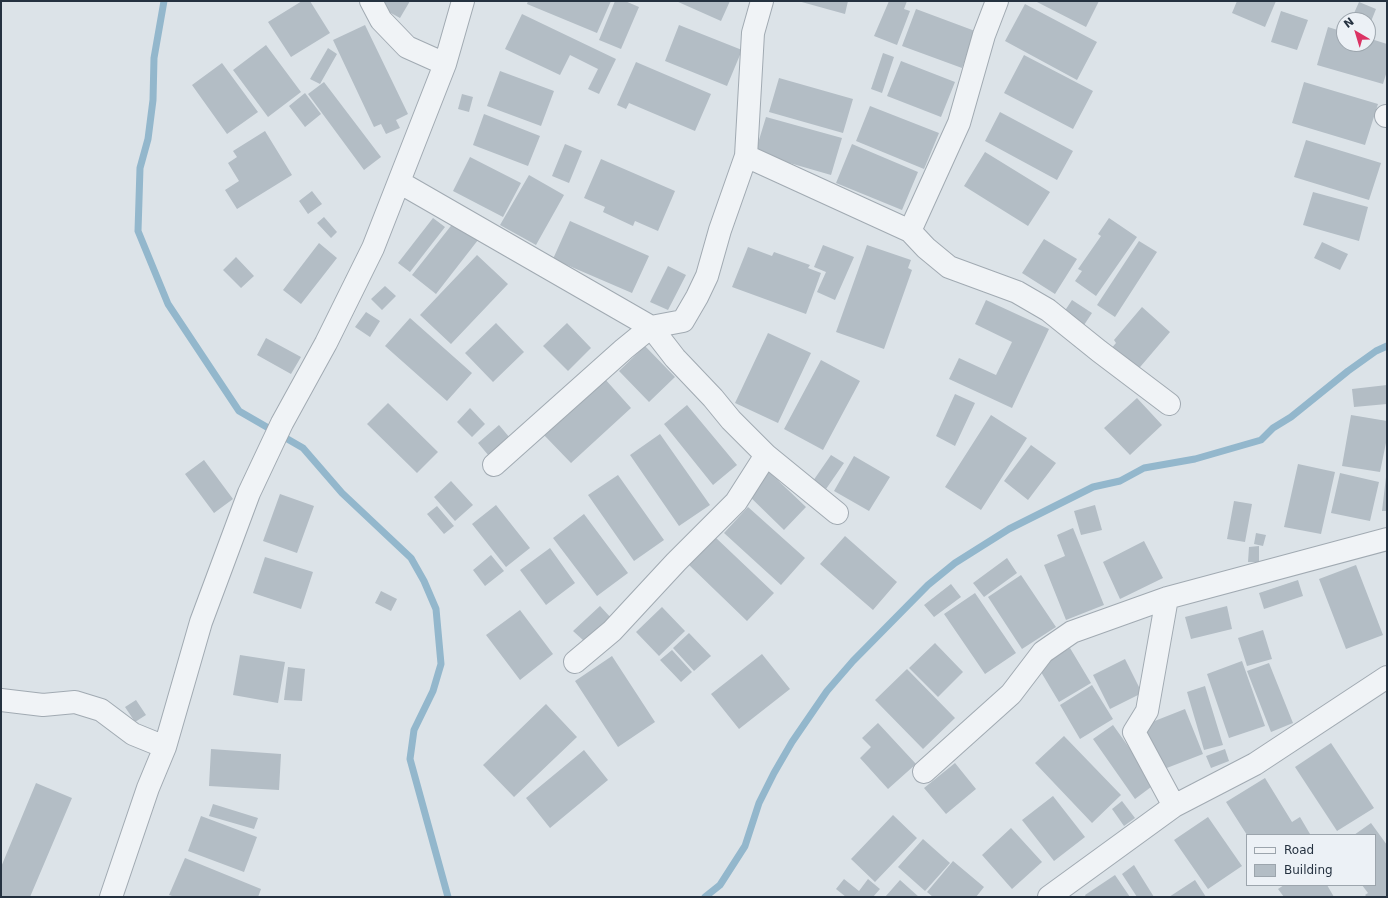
<!DOCTYPE html>
<style>
body{margin:0}
#map{position:relative;width:1388px;height:898px;overflow:hidden;background:#dce3e8;font-family:"DejaVu Sans",sans-serif}
canvas{display:block}
.frame{position:absolute;inset:0;border:2px solid #253240;pointer-events:none}
.legend{position:absolute;left:1246px;top:834px;width:130px;height:52px;box-sizing:border-box;background:#ecf1f6;border:1px solid #9ca5ad;margin:0;padding:5px 7px;list-style:none;font-size:12px;color:#253240}
.legend li{display:flex;align-items:center;gap:8px;height:20px}
.legend b{width:20px;border:1px solid #9ca5ad}
.north{position:absolute;left:1336px;top:12px;width:40px;height:40px;box-sizing:border-box;background:#ecf1f6;border:1px solid #9ca5ad;border-radius:50%;rotate:322deg;font-size:11px;font-weight:700;line-height:16px;text-align:center;color:#253240}
.north::after{content:'';display:block;margin:auto;width:14px;height:18px;background:#db3364;clip-path:polygon(50% 0,100% 100%,50% 72%,0 100%)}
</style>
<div id="map">
<canvas width="1388" height="898"></canvas>
<div class="frame"></div>
<ul class="legend">
<li><b style="height:5px;background:#f0f3f6"></b>Road</li>
<li><b style="height:11px;background:#b3bdc5"></b>Building</li>
</ul>
<div class="north">N</div>
</div>
<script>
const ctx = document.querySelector('canvas').getContext('2d');
ctx.lineJoin = 'round';
function strokePath(path, color, width, dash) { ctx.strokeStyle = color; ctx.lineWidth = width; ctx.lineCap = dash ? 'butt' : 'round'; ctx.setLineDash(dash || []); ctx.stroke(path); }
function paint(path, color) { ctx.fillStyle = color; ctx.fill(path, 'evenodd'); }
strokePath(new Path2D(`
 M164,1L154,58L153,100L148,139L140,168L138,231L168,304L239,411L303,448L342,493L411,558L424,581L436,609L441,664L433,691L414,730L410,759L448,897
 M705,897L720,885L745,846L759,803L774,773L792,742L827,691L853,661L928,585L955,563L1009,529L1093,487L1120,481L1144,468L1195,459L1261,440L1273,428L1291,417L1348,371L1376,351L1387,346`), '#93b7cc', 7);
paint(new Path2D(`
 M302,1H310L330,33L291,57L268,22Z
 M384,1H410L400,18L380,7Z
 M528,1H611L597,33L527,4Z
 M615,1H625L639,7L621,49L599,40Z
 M676,1H730L721,21Z
 M798,1H848L845,14Z
 M889,1H907L904,9L910,11L897,45L874,36Z
 M1035,1H1099L1086,27Z
 M1237,1H1276L1265,27L1232,13Z
 M1359,2L1376,9L1368,29V20H1351Z
 M1025,4L1097,42L1077,80L1005,41Z
 M916,9L975,31L962,68L902,46Z
 M1281,11L1308,20L1297,50L1271,42Z
 M522,14L616,59L599,94L588,89L598,69L570,55L560,75L505,49Z
 M365,25L408,114L396,120L400,128L386,134L381,124L374,127L333,40Z
 M679,25L742,50L727,86L665,61Z
 M1328,27L1344,32V44H1368V38L1387,44V71L1383,84L1317,65Z
 M266,45L301,92L268,117L233,70Z
 M328,48L337,54L320,84L310,79Z
 M883,53L894,57L882,93L871,89Z
 M1024,55L1093,91L1073,129L1004,93Z
 M901,61L955,82L941,117L887,96Z
 M636,62L711,94L695,131L629,103L626,109L617,105Z
 M222,63L258,112L227,134L192,85Z
 M500,71L554,91L541,126L487,106Z
 M779,78L853,99L843,133L769,112Z
 M324,82L381,157L364,170L308,94Z
 M1304,82L1378,104L1365,145L1292,123Z
 M305,93L321,114L305,127L289,106Z
 M462,94L473,97L469,112L458,109Z
 M870,106L939,133L924,169L856,141Z
 M1000,112L1073,151L1057,180L985,141Z
 M484,114L540,136L528,166L473,145Z
 M766,117L842,138L831,175L755,153Z
 M265,131L292,175L237,209L225,190L239,181L228,163L237,157L233,151Z
 M1306,140L1381,163L1369,200L1294,177Z
 M565,144L582,151L569,183L552,176Z
 M852,144L918,172L902,210L836,183Z
 M985,152L1050,192L1028,226L964,186Z
 M470,157L521,183L503,217L453,191Z
 M601,159L675,191L658,231L635,221L633,226L603,212L605,207L584,198Z
 M529,175L564,195L536,245L500,225Z
 M312,191L322,204L308,214L299,201Z
 M1313,192L1368,207L1359,241L1303,225Z
 M324,217L337,232L331,238L317,223Z
 M433,218L445,227L410,272L398,263Z
 M1109,218L1137,237L1096,296L1075,281L1082,271L1078,269L1101,236L1098,234Z
 M570,221L649,256L632,293L553,259Z
 M454,222L478,240L436,294L412,275Z
 M1044,239L1077,259L1055,294L1022,273Z
 M1139,241L1157,252L1115,317L1097,305Z
 M1322,242L1348,254L1340,270L1314,258Z
 M319,243L337,258L301,304L283,290Z
 M823,245L854,257L835,300L817,292L826,272L814,267Z
 M867,245L911,260L908,268L912,270L884,349L836,332Z
 M748,247L772,256L774,252L810,265L808,268L821,273L806,314L732,287Z
 M477,255L508,284L451,344L420,315Z
 M236,257L254,276L241,288L223,270Z
 M668,266L686,275L668,310L650,302Z
 M385,286L396,296L382,310L371,299Z
 M986,300L1049,329L1012,408L949,379L959,358L996,375L1012,342L975,324Z
 M1072,300L1092,313L1082,328L1062,315Z
 M1142,307L1170,332L1135,373L1109,351L1116,343L1114,340Z
 M366,312L380,321L370,337L355,327Z
 M410,318L472,373L447,401L385,346Z
 M496,323L524,352L493,382L465,353Z
 M567,323L591,348L568,371L543,346Z
 M768,333L811,353L778,423L735,403Z
 M266,338L301,357L291,374L257,355Z
 M645,346L675,377L649,402L619,371Z
 M821,360L860,381L823,450L784,429Z
 M604,378L631,408L571,463L543,434Z
 M1387,385V404L1354,407L1352,389Z
 M955,394L975,403L955,446L936,436Z
 M1137,398L1162,425L1130,455L1104,428Z
 M388,403L438,452L417,473L367,424Z
 M687,405L737,465L713,485L664,424Z
 M470,408L485,424L472,437L457,422Z
 M991,415L1027,438L981,510L945,487Z
 M1351,415L1387,421V438L1380,472L1342,466Z
 M499,425L510,438L489,456L478,443Z
 M660,434L710,505L679,526L630,455Z
 M1031,445L1056,463L1028,500L1004,481Z
 M831,455L844,463L826,489L813,481Z
 M854,456L890,477L869,511L834,491Z
 M204,460L233,499L214,513L185,474Z
 M1298,464L1335,472L1321,534L1284,527Z
 M766,469L806,507L784,530L744,491Z
 M1340,473L1379,482L1370,521L1331,513Z
 M618,475L664,540L634,561L588,495Z
 M1386,477H1387V511H1382Z
 M451,481L473,505L455,521L434,497Z
 M280,494L314,506L297,553L263,541Z
 M1234,501L1252,504L1245,542L1227,539Z
 M496,505L530,548L506,567L472,524Z
 M1095,505L1102,530L1081,535L1074,511Z
 M437,506L454,526L444,534L427,514Z
 M748,507L805,558L781,585L724,533Z
 M584,514L628,573L597,596L553,538Z
 M1073,528L1104,605L1066,620L1044,565L1065,556L1057,535Z
 M1256,533L1266,535L1263,546L1254,544Z
 M714,536L774,593L747,621L688,564Z
 M845,536L897,582L873,610L820,564Z
 M1144,541L1163,578L1120,599L1103,562Z
 M1259,546V562H1248L1249,547Z
 M550,548L575,583L546,605L520,570Z
 M491,555L504,571L485,586L473,570Z
 M265,557L313,572L301,609L253,593Z
 M1007,558L1017,573L984,597L973,583Z
 M1356,565L1383,635L1346,649L1319,579Z
 M1021,575L1056,627L1022,649L988,597Z
 M1298,580L1303,596L1264,609L1259,593Z
 M951,584L961,597L934,617L924,605Z
 M381,591L397,599L391,611L375,603Z
 M975,593L1016,653L985,674L944,614Z
 M600,606L612,619L584,641L573,631Z
 M1227,606L1232,629L1191,639L1185,617Z
 M662,607L685,631L659,656L636,632Z
 M520,610L553,654L520,680L486,635Z
 M1263,630L1272,659L1247,666L1238,638Z
 M689,633L711,656L694,671L673,648Z
 M935,643L963,672L938,697L909,668Z
 M1070,648L1091,683L1059,702L1038,667Z
 M672,650L692,672L681,682L660,660Z
 M762,654L790,689L739,729L711,694Z
 M240,655L285,662L278,703L233,695Z
 M612,656L655,722L618,747L575,681Z
 M1125,659L1142,693L1110,709L1093,675Z
 M1242,661L1265,726L1229,738L1207,674Z
 M1269,663L1293,723L1271,732L1247,671Z
 M288,667L305,669L302,701L284,700Z
 M907,669L955,718L923,749L875,700Z
 M1092,685L1113,719L1080,739L1060,705Z
 M1205,686L1223,745L1204,750L1187,692Z
 M136,700L146,715L135,722L125,707Z
 M546,704L577,737L514,797L483,765Z
 M1185,709L1203,754L1159,771L1142,726Z
 M878,723L916,764L888,789L860,758L871,747L862,738Z
 M1113,725L1155,784L1135,799L1093,739Z
 M1064,736L1121,795L1092,823L1035,763Z
 M1331,743L1374,808L1337,831L1295,767Z
 M211,749L281,754L279,790L209,786Z
 M1225,749L1229,761L1211,768L1206,756Z
 M584,750L608,780L550,828L526,798Z
 M955,763L976,789L946,814L924,788Z
 M1265,778L1292,822L1300,817L1310,834L1247,835L1226,802Z
 M36,783L72,798L30,897H1V867Z
 M1053,796L1085,837L1054,861L1022,820Z
 M1122,801L1135,818L1124,826L1112,809Z
 M213,804L258,818L254,829L209,816Z
 M893,815L917,838L875,882L851,859Z
 M201,816L257,837L244,872L188,851Z
 M1208,817L1242,866L1208,889L1174,840Z
 M1371,823L1387,845V897H1367L1365,895L1368,893L1362,885H1375V835H1354Z
 M1011,828L1042,862L1012,889L982,855Z
 M923,839L950,863L925,891L898,867Z
 M185,858L261,889L258,897H175L169,895Z
 M953,861L984,887L976,897H933L927,892Z
 M1134,865L1154,897H1137L1122,874Z
 M1115,875L1130,897H1086L1085,895Z
 M844,879L859,891L868,879L880,889L873,897H846L836,889Z
 M900,880L919,897H885Z
 M1195,880L1206,897H1169Z
 M1284,885H1327L1334,897H1284L1278,889Z`), '#b3bdc5');
const street = new Path2D(`
 M371,1L381,20L407,47L445,64
 M1386,116H1387
 M746,156L910,231L926,248L949,267L1017,292L1048,310L1099,351L1169,404
 M399,182L651,327L675,358L713,398L731,420L766,455L837,513
 M910,231L959,123L984,35L997,1
 M494,465L624,349L651,327L683,321L697,297L707,276L720,230L746,156L753,33L762,1
 M1167,598L1147,711L1134,732L1174,806
 M575,662L612,631L676,562L736,502L766,455
 M1,700L43,705L75,702L101,710L133,734L165,747
 M924,772L1011,694L1043,652L1072,632L1167,598L1387,539
 M111,897L148,788L165,747L201,622L249,493L282,423L326,343L373,248L445,64L463,1
 M1049,897L1174,806L1255,764L1387,677`);
strokePath(street, '#a1aab2', 24);
strokePath(street, '#f0f3f6', 22);
</script>
